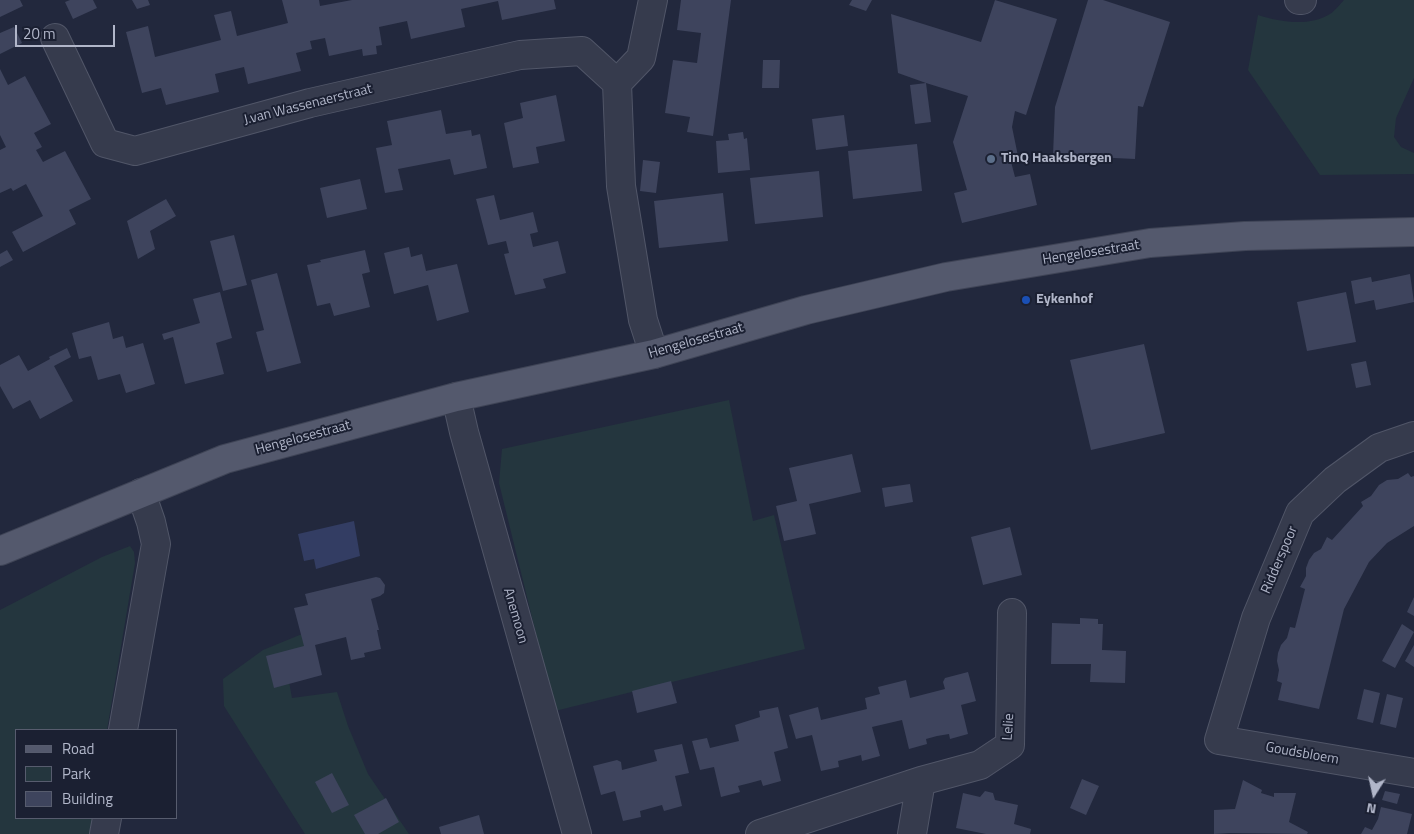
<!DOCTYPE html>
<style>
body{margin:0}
#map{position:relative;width:1414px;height:834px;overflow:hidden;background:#22283d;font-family:"Titillium Web",sans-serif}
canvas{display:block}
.legend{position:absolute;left:15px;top:729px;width:162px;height:90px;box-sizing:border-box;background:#1b2032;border:1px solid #575c6e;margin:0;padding:6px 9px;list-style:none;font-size:15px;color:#b1b6c9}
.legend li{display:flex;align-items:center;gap:10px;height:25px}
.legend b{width:25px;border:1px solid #575c6e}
.north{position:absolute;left:1349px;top:769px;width:50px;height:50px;-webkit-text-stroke:4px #1b2032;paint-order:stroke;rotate:190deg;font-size:14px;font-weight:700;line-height:20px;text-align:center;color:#b1b6c9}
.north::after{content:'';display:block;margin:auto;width:18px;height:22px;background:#b1b6c9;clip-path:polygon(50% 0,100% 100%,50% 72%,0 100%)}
.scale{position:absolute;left:15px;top:25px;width:100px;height:22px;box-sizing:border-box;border:2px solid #b1b6c9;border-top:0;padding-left:6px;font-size:15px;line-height:18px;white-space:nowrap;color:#b1b6c9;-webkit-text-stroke:4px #1b2032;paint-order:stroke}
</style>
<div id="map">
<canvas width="1414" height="834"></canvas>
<ul class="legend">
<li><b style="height:6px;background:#54596d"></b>Road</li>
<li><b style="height:14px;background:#24363e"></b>Park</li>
<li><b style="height:14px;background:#3e445d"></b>Building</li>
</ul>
<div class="north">N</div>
<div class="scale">20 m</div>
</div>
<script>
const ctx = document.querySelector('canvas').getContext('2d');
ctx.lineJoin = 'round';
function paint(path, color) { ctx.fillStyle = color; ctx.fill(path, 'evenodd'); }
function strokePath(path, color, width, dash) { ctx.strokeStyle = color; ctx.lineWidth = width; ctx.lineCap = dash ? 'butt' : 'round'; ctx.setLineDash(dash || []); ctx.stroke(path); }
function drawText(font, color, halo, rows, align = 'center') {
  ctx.font = font + ' "Titillium Web",sans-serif'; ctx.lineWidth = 4; ctx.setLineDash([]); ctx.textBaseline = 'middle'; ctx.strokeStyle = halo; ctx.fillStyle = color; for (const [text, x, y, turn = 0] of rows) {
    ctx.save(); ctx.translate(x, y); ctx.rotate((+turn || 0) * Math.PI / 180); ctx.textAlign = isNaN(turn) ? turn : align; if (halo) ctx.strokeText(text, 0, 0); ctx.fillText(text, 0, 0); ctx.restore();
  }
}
paint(new Path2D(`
 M1344,0H1414V78L1396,118L1394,137L1401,147L1414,153V174L1320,175L1248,70L1258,15C1280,22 1309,27 1330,14C1335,11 1340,4 1344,0Z
 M729,400L753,521L774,515L805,649L555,711L499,483L502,449Z
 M130,546L134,552L135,563L107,730H16V818H93L90,834H0V610L102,557Z
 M302,634L310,661L286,665L292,698L337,692L348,726L368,774L409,834H305L224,706L223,679L263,650Z`), '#24363e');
paint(new Path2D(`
 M354,521L360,556L316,569L314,559L304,561L298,534Z`), '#333d63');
paint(new Path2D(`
 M0,0H20L23,6L0,17Z
 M70,0H93L97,8L73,19L65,2Z
 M132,0H148L150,5L137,9Z
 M282,0H319L320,6L352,0H554L556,9L502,20L498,1L461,9L465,27L411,39L407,21L379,27L382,45L376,46L377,54L363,56L362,49L329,56L325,38L310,41L312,49L296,53L301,71L248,84L244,67L215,74L219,92L166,105L161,88L142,93L126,32L148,26L155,57L221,40L214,15L231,11L237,36L288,23Z
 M681,0H731L713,136L687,132L690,117L665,113L673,60L697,63L701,33L677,30Z
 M852,0H872L866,11L849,5Z
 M995,0L1057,19L1026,115L1015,111L1012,127L1018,156L1010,158L1015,177L1030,174L1037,205L962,223L954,193L967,190L953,142L968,96L926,83L931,122L915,124L910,85L926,83L898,73L891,14L981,42Z
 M1088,0H1103L1170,22L1143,107L1138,106L1135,159L1053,155L1055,107Z
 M14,27L22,43L0,54V33Z
 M763,60H780L779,88H762Z
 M0,69L8,85L25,76L51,124L34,133L42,147L36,150L43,162L65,151L91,199L69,210L76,224L23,252L12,232L43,216L26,184L13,191L11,188L0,193V150L6,147L0,135Z
 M556,95L565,141L536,147L539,163L513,168L504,123L523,118L520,103Z
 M441,110L446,134L471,130L472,136L480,134L487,168L454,175L450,159L398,169L403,190L385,193L376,148L392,145L387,121Z
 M844,115L848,146L816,150L812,119Z
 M743,132L744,139L747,138L750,170L718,173L716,141L729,140L728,134Z
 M917,144L922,191L853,199L848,151Z
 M643,160L660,162L656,193L640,191Z
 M819,171L823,217L755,224L750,178Z
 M360,179L367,209L327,218L320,188Z
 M723,193L728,241L659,248L654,201Z
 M494,195L500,220L533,212L538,232L530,234L533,247L558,241L566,273L543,279L546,288L515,295L504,254L509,253L506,241L488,245L476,199Z
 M166,199L176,216L150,231L155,249L138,259L127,221Z
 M234,235L247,285L223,291L210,241Z
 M409,247L411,257L422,254L426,271L457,264L469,312L437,321L428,285L394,294L384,253Z
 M7,250L13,260L0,267V254Z
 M365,250L370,272L362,274L370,307L334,316L330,303L317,306L307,265L321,262L320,260Z
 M277,273L301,363L267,372L256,332L264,330L251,280Z
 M1410,274L1414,302L1376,310L1374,300L1355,304L1351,281L1371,277L1372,282Z
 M220,292L232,338L216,343L224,374L185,384L173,337L164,340L162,334L200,323L193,299Z
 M1346,292L1356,342L1307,351L1297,302Z
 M109,322L113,339L123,336L126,348L143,343L155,384L126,393L120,374L98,380L91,356L79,359L72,333Z
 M1144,344L1165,433L1091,450L1070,360Z
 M67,348L71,357L54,366L73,401L40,419L30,400L13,409L0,386V365L19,355L28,371L50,359L49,357Z
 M1366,361L1371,385L1356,388L1351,364Z
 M852,454L861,492L809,504L816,534L784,541L776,506L797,501L789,468Z
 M1408,473L1411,477L1414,476V526L1387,543L1369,562L1344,609L1319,709L1278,700L1282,683L1277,681L1279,670L1277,661L1278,653L1281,645L1287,638L1290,627L1295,628L1305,589L1300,587L1306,576V568L1309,560L1314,553L1321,549L1327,537L1332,540L1363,506L1361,502L1371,496L1379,485L1387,480L1398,479Z
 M910,484L913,502L885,507L882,488Z
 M1010,527L1022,575L983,585L971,537Z
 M376,577L380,578L385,585L384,593L380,596L371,599L379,630H377L381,649L364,653L365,657L351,660L346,637L315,645L322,675L274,688L266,656L304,646L294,608L308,605L305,594Z
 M1414,597V616L1407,612Z
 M1080,618L1098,619V624H1103L1102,650L1126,651L1125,683L1090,682L1091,664H1051L1052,623L1080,624Z
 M1402,624L1414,632L1395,668L1382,661Z
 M1414,645V667L1405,661Z
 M968,672L976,701L961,705L968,734L950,739L949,734L937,736L926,739L927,744L909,749L902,720L872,727L880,756L862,761L861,755L838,761L839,767L821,771L812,735L796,739L789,715L818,707L821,720L867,709L865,698L880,694L878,687L906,680L910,698L945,689L943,682L945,678Z
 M671,681L677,703L637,713L632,691Z
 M1364,689L1380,693L1373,723L1357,719Z
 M1387,694L1403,698L1396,728L1380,724Z
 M778,707L788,748L774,752L781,781L763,786L761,780L750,783L738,786L740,792L721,797L714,767L700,770L692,741L707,738L710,748L739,741L735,725L760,717L759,711Z
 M682,744L689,773L675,776L682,806L664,811L662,805L640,811L641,817L623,821L615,791L601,795L593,766L617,760L621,762L622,770L657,761L654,750Z
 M332,773L349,805L332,813L315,782Z
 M1082,779L1099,786L1086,815L1070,808Z
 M1243,780L1262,790L1261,793L1274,797V793H1296L1289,822L1308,832L1307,834L1230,833L1214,834V810L1235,809Z
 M985,791L993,793L995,800L1018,805L1014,824L1031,829L1030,834H986L956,828L963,793L980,797Z
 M1385,791L1400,794L1397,804L1382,800Z
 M386,798L399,822L378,834H365L354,815Z
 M1381,807L1412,814L1407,834H1361L1365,827L1372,830L1378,819Z
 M479,815L484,834H441L439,827Z`), '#3e445d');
const minor = new Path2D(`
 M653,0L641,58L617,83L621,186L643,320L654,354
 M1299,0H1302
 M55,38L105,143L135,151L310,103L520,55L582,51L617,83
 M456,397L464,432L577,834
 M1414,436L1379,448L1335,480L1300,513L1256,618L1219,740L1414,773
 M123,730L156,544L151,522L141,493
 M104,834L107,818
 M760,834L921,781L980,765L1010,745L1012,613
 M912,834L921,781`);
const major = new Path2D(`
 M0,551L225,459L456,397L654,354L806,310L946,277L1150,243L1245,236L1414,232`);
strokePath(minor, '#515668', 30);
strokePath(major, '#3f4456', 30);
strokePath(minor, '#363b4d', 28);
strokePath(major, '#54596d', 28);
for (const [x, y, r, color] of [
 [991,159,5,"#5c6f8a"],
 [1026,300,5,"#1a4fb4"]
]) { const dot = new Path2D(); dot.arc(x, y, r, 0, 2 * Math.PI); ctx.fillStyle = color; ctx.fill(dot); strokePath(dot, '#1b2032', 2); }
drawText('14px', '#b1b6c9', '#1b2032', [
 ["J.van Wassenaerstraat",308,105,-14],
 ["Hengelosestraat",1091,253,-9],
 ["Hengelosestraat",696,341,-16],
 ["Hengelosestraat",303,438,-15],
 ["Ridderspoor",1280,560,-67],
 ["Anemoon",515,616,74],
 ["Lelie",1009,727,-86],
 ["Goudsbloem",1302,754,10]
]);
drawText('bold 14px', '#b1b6c9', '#1b2032', [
 ["TinQ Haaksbergen",1001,159],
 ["Eykenhof",1036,300]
], 'left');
</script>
